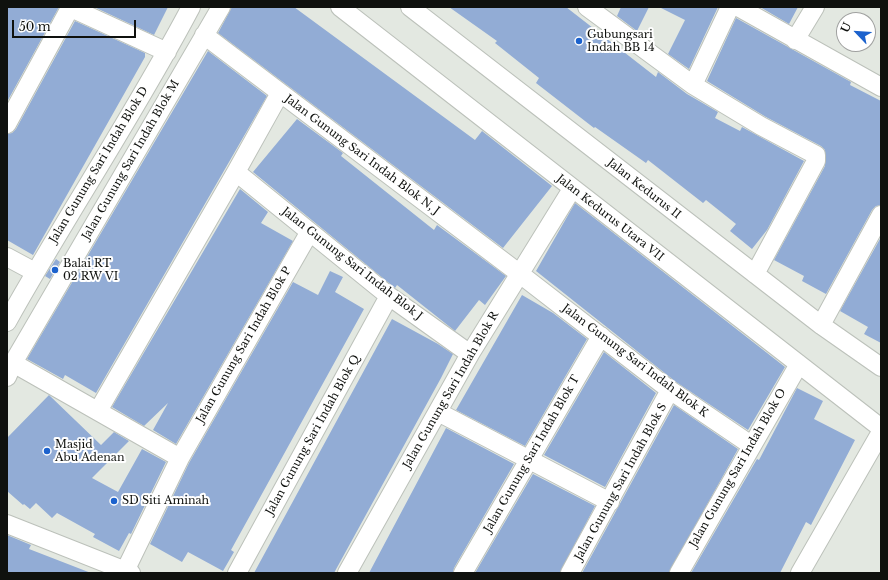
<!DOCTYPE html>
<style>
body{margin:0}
#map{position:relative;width:888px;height:580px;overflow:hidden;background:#e3e8e1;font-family:"Libre Baskerville",serif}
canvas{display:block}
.frame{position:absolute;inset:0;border:8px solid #0f110e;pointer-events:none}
.north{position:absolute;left:836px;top:12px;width:40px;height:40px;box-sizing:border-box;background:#fff;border:1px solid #9fa09f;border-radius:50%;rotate:295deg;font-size:11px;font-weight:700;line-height:16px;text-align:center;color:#0f110e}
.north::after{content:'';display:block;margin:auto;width:14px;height:18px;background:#1c62cd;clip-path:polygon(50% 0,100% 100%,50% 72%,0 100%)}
.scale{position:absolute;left:12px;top:20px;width:124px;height:18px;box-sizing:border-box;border:2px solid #0f110e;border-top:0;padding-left:5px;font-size:12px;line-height:14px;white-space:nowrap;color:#0f110e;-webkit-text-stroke:3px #fff;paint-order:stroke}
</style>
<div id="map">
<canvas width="888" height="580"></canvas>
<div class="frame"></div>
<div class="north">U</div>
<div class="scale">50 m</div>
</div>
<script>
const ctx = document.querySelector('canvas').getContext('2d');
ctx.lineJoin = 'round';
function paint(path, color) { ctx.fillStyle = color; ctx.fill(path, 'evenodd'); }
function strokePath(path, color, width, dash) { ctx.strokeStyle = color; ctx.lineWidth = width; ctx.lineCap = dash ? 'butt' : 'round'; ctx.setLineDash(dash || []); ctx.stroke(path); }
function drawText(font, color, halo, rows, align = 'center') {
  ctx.font = font + ' "Libre Baskerville",serif'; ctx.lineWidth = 4; ctx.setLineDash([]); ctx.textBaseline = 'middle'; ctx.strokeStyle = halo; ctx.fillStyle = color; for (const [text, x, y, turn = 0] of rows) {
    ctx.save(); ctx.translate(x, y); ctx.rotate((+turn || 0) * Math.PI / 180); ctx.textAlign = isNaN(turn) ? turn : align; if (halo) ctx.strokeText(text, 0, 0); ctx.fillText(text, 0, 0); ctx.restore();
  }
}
paint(new Path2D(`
 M7,7H59L7,102Z
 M94,7H168L154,35Z
 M232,7H294L475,140L482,131L552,186L503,248L218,33Z
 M449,7H566L656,77L658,72L687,94L718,112L715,118L740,131L742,127L804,161L767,230L752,249L730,231L736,224L706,200L703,203L648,160L646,163L595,127L594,128L536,83L539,78L495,43L497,41Z
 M621,7H649L637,31L617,16Z
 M659,7H718L689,69L668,54L685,20Z
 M760,7H798L789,24Z
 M736,18L851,82L850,85L881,101V205L876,206L872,210L826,294L802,281L804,276L774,260L825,166V150L821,146L766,117L707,81Z
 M75,21L145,53V57L33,255L7,240V134L12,133L16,129Z
 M208,51L267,96L96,393L65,375L63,379L27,359Z
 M297,119L343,153L341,156L434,230L437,225L506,276L485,305L479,300L455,331L397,285L395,288L253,172Z
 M240,189L268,212L261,223L293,241L176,444L153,430L168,403L144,426L112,407Z
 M575,203L785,367L748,430L676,382L536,271Z
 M881,237V343L864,334L868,327L840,311Z
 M56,259L60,262L50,279L45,276Z
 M330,271L343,277L335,292L364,309L231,550L234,552L223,571L188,552L182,562L150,544L189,463L293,282L318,295Z
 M522,295L553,313L587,339L525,446L456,410Z
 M392,319L438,344L453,354L441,378L334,573H254Z
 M604,352L656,393L605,487L544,455Z
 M797,388L823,401L814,419L855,440L811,525L806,522L780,573H691L757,459L759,460Z
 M49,395L101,445L114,432L129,441L92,478L118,492L142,449L166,462L131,534L129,533L119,551L93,537L95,534L57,513L52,518L36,503L30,509L24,504L23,505L7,491V438Z
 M674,405L738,449L669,573H582Z
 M446,428L514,464L454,568L453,573H369Z
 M533,474L595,506L560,573H475Z
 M7,535L31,545L29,549L91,573H7Z`), '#92acd5');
const minor = new Path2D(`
 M69,7L167,52
 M340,7L881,428
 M410,7L821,325L881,367
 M587,7L693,85L761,126L816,155V161L755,274
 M738,7L881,87
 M204,35L520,274L670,390L751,445
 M795,40L815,7
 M693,85L730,7
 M7,124L70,8
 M236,172L389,296L470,354
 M7,257L35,272
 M7,322C66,216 134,115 191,7
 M821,325L881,215
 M13,363L180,458
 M7,377L13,363L221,7
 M98,411L236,172L280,93
 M438,412L610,502
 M7,524L131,573
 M125,571L180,458L309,233
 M237,573L389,296
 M347,573L470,354L572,189
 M463,573L601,336
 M570,573L670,390
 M679,573L799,364
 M800,573L881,432`);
strokePath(minor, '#bcc1ba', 20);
strokePath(minor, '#fff', 18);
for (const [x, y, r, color] of [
 [579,41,4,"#1c62cd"],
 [55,270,4,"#1c62cd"],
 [47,451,4,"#1c62cd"],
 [114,501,4,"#1c62cd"]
]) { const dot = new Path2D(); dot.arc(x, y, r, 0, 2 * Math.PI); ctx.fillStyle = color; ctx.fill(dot); strokePath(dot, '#fff', 1.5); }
drawText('11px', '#0f110e', '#fff', [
 ["Gubungsari",587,35],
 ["Indah BB 14",587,48],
 ["Balai RT",63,264],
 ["02 RW VI",63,277],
 ["Masjid",55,445],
 ["Abu Adenan",55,458],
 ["SD Siti Aminah",122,501]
], 'left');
drawText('11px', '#0f110e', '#fff', [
 ["Jalan Gunung Sari Indah Blok N, J",362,155,37],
 ["Jalan Gunung Sari Indah Blok M",131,160,-60],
 ["Jalan Gunung Sari Indah Blok D",99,165,-59],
 ["Jalan Kedurus II",644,189,38],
 ["Jalan Kedurus Utara VII",610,218,38],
 ["Jalan Gunung Sari Indah Blok J",352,264,38],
 ["Jalan Gunung Sari Indah Blok P",244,345,-60],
 ["Jalan Gunung Sari Indah Blok K",635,361,37],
 ["Jalan Gunung Sari Indah Blok R",451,390,-60],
 ["Jalan Gunung Sari Indah Blok Q",313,435,-61],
 ["Jalan Gunung Sari Indah Blok T",532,454,-60],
 ["Jalan Gunung Sari Indah Blok O",738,468,-60],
 ["Jalan Gunung Sari Indah Blok S",621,482,-61]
]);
</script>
